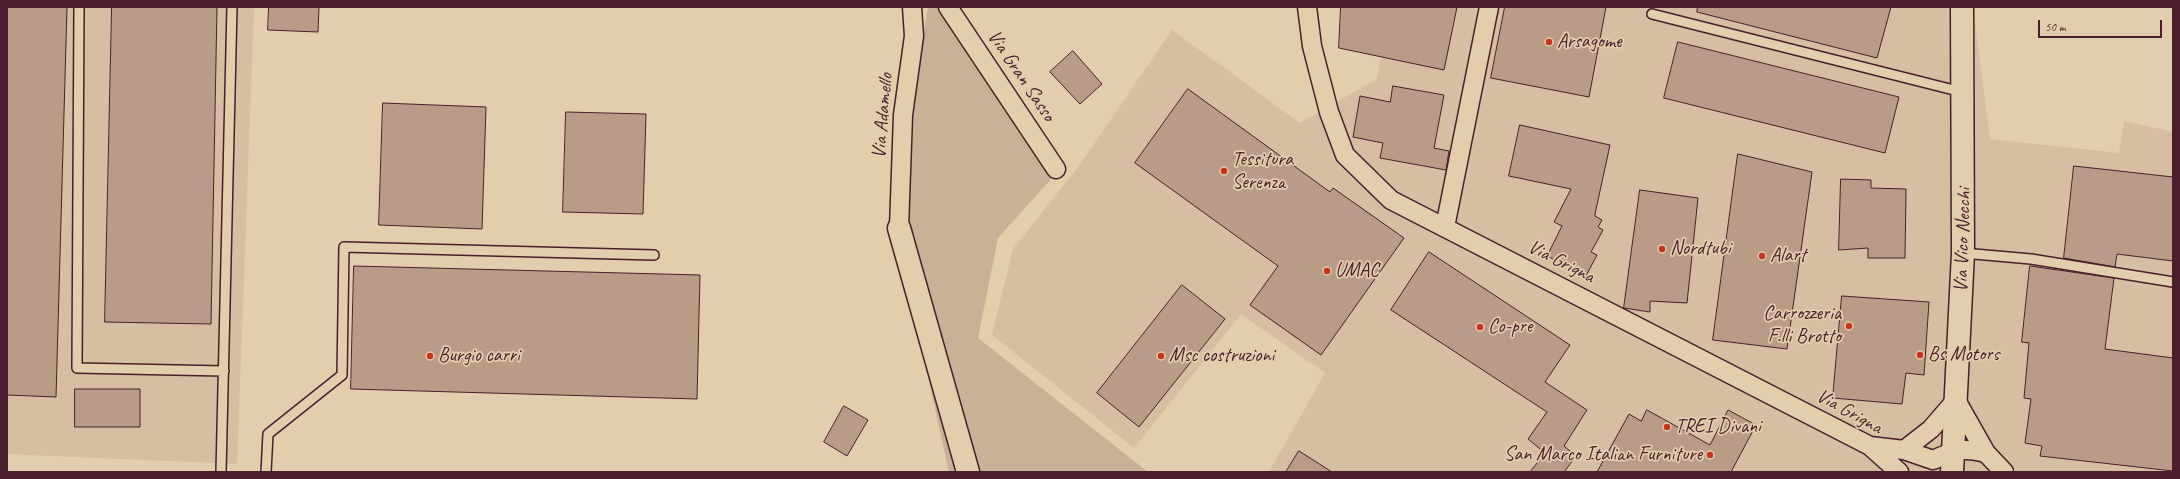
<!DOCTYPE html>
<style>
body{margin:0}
#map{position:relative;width:2180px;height:479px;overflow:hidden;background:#e2cdac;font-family:Caveat,sans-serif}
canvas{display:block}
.frame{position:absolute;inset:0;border:8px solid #4a1f2b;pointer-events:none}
.scale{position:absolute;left:2038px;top:20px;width:124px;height:18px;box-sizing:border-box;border:2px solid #4a1f2b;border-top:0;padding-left:5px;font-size:12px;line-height:14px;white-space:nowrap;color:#4a1f2b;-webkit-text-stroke:3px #e2cdac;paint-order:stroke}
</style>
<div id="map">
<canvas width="2180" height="479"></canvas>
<div class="frame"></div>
<div class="scale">50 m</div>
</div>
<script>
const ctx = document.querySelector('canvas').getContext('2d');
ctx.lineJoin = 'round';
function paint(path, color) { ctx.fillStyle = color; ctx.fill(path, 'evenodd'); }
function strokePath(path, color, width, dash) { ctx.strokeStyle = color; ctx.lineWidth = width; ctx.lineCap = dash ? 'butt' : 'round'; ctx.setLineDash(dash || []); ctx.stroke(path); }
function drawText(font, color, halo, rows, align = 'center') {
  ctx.font = font + ' Caveat,sans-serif'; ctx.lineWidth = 3.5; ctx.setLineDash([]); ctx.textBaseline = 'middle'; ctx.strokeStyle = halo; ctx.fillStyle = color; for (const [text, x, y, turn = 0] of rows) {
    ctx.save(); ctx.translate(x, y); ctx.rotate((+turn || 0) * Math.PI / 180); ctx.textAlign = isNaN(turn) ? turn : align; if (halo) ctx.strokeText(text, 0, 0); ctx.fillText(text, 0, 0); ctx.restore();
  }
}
paint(new Path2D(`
 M7,7H254L237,464L7,454Z
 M1390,7H1973L1990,139L2119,153L2124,121L2173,132V472H1269L1325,373L1241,314L1134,448L992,335L1013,249L1079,166L1172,30L1300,123L1377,79Z`), '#d5bea1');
paint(new Path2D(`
 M928,7H939L1053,177L998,238L978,338L1148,472H949L893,220Z`), '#c9b197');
const building = new Path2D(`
 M7,7H67L56,397L7,395Z
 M112,7H217L211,324L105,322Z
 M269,7H319L318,32L268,30Z
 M1341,7H1457L1444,70L1339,48Z
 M1505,7H1606L1589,97L1491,78Z
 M1698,7H1891L1877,58L1697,12Z
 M1678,42L1899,97L1885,153L1664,98Z
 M1073,51L1102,84L1080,104L1050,72Z
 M1393,86L1444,95L1434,148L1449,151L1446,170L1380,158L1383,143L1353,137L1360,96L1390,102Z
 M1188,89L1330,192L1333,188L1404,238L1321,355L1250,305L1278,266L1135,163Z
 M383,103L486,107L482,229L379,225Z
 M566,112L646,114L643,214L563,212Z
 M1520,125L1610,145L1595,214V216L1602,220L1598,227L1603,230L1591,252L1597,255L1586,276L1547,256L1562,226L1554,222L1571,189L1509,176Z
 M1738,154L1812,172L1787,349L1713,340Z
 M2074,166L2173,177V261L2117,254L2115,267L2064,258Z
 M1841,179L1871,180V188L1906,189L1905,258H1868V248L1839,250Z
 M1640,190L1698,198L1687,303L1650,301V312L1624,308Z
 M1429,252L1570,345L1545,382L1587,410L1564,446L1576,456L1564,472H1530L1545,453L1528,439L1547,412L1391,310Z
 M354,266L700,275L697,399L351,389Z
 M2030,266L2114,278L2105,349L2173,358V471L2040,456L2042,446L2025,443L2031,399L2024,398L2029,343L2022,342Z
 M1182,285L1225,319L1139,427L1097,393Z
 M1842,296L1929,302L1924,375L1906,373L1902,404L1833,398Z
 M75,389H140V427H75Z
 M844,406L868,420L847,456L824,442Z
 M1647,410L1710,445L1728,410L1756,425L1731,472H1597L1629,414L1641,421Z
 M1299,451L1332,472H1286Z`);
paint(building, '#b89c88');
strokePath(building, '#4a1f2b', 1);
const service = new Path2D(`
 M79,7L77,368L224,371
 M1652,14L1962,92
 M1963,253L2031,259L2173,282
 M221,472L232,7
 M266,472L268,434L342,375L344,247L654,255`);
const minor = new Path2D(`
 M948,7L1056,169
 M1307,7L1312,46L1329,112L1345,155L1391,200L1870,446L1899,472
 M1445,227L1489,7
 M899,228L903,115L914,36L912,7
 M1870,446L1904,450L1931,429L1956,400L1986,453L2004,472
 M1904,450L1933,460C1955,450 1963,447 1986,453`);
const tertiary = new Path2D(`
 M1952,472L1963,253L1962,7`);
const primary = new Path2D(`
 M899,228L968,472`);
strokePath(service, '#4a1f2b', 12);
strokePath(minor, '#4a1f2b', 21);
strokePath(tertiary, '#4a1f2b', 25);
strokePath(primary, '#4a1f2b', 25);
strokePath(service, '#e2cdac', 9);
strokePath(minor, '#e2cdac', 18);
strokePath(tertiary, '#e2cdac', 22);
strokePath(primary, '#e2cdac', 22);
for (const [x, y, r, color] of [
 [1549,42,4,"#c8321e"],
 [1224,171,4,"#c8321e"],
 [1662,249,4,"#c8321e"],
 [1762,256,4,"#c8321e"],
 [1327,271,4,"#c8321e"],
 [1849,326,4,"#c8321e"],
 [1480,327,4,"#c8321e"],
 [1920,355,4,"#c8321e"],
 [430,356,4,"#c8321e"],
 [1161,356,4,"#c8321e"],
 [1667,427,4,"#c8321e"],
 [1710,455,4,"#c8321e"]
]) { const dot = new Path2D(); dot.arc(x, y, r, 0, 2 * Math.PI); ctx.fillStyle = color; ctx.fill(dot); strokePath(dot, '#e2cdac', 1.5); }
drawText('20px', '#4a1f2b', '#e2cdac', [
 ["Arsagome",1557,42],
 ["Tessitura",1232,160],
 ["Serenza",1232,183],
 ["Nordtubi",1670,249],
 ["Alart",1770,256],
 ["UMAC",1335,271],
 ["Carrozzeria",1841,314,"right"],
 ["F.lli Brotto",1841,337,"right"],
 ["Co-pre",1488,327],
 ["Bs Motors",1928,355],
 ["Burgio carri",438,356],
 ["Msc costruzioni",1169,356],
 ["TREI Divani",1675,427],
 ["San Marco Italian Furniture",1702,455,"right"]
], 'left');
drawText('20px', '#4a1f2b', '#e2cdac', [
 ["Via Gran Sasso",1021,76,56],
 ["Via Adamello",883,116,-85],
 ["Via Vico Necchi",1963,240,-88],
 ["Via Grigna",1561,262,27],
 ["Via Grigna",1849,412,29]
]);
</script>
